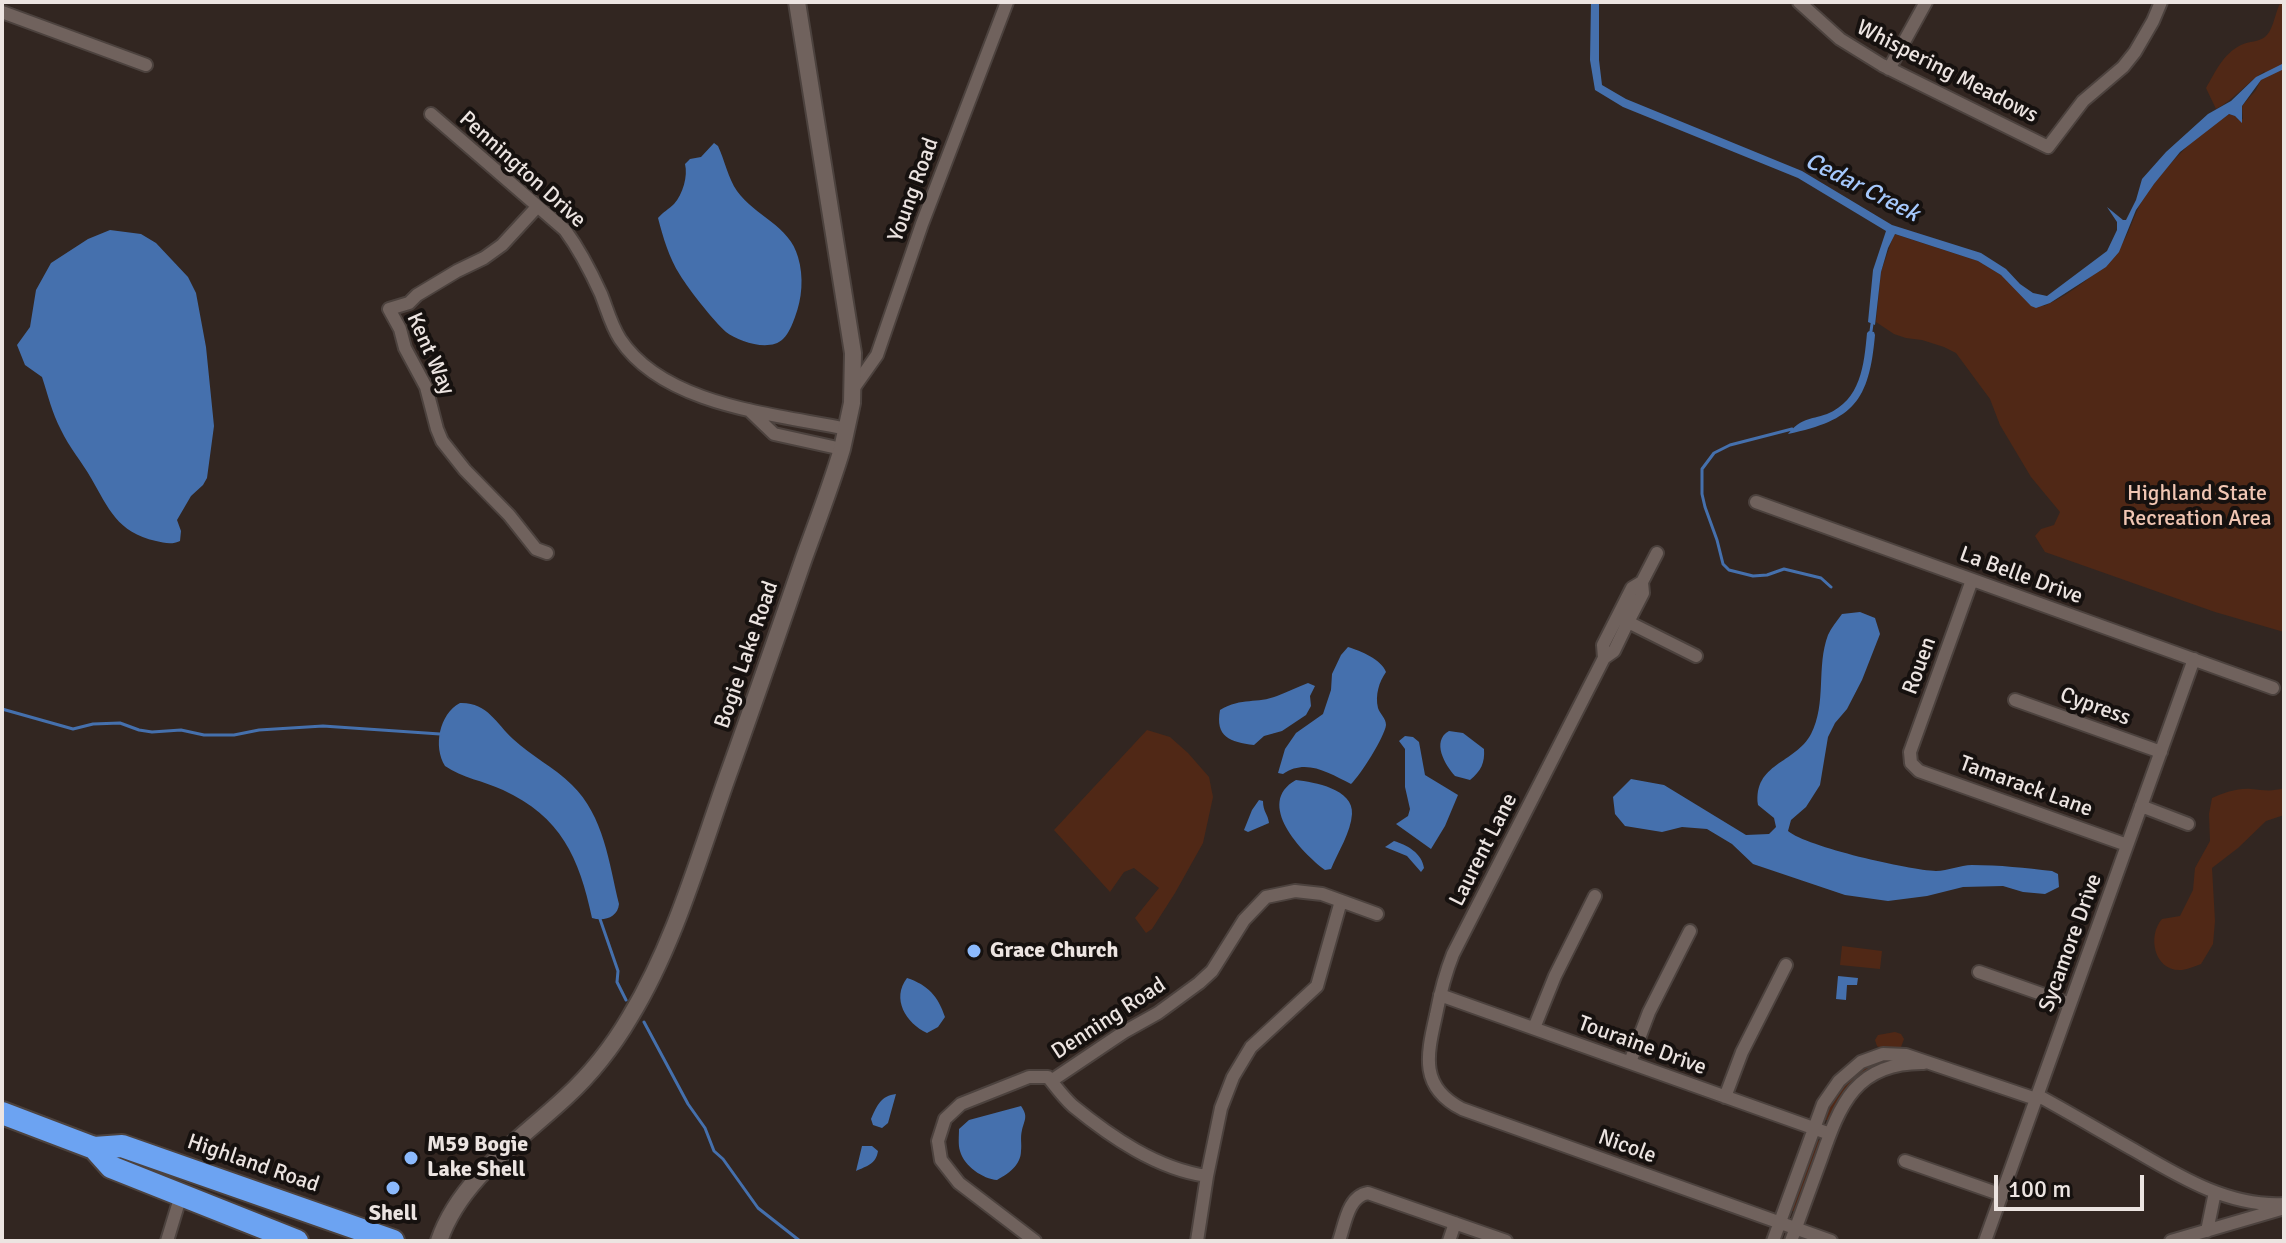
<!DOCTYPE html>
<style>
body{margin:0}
#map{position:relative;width:2286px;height:1243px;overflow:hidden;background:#322621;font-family:Signika,sans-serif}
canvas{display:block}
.frame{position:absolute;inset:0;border:4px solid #ece4e1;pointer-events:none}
.scale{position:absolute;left:1994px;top:1175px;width:150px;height:36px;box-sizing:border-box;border:4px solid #ece4e1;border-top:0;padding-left:10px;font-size:24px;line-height:28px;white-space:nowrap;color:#ece4e1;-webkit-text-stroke:6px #16110f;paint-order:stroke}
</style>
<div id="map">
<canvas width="2286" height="1243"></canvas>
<div class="frame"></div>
<div class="scale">100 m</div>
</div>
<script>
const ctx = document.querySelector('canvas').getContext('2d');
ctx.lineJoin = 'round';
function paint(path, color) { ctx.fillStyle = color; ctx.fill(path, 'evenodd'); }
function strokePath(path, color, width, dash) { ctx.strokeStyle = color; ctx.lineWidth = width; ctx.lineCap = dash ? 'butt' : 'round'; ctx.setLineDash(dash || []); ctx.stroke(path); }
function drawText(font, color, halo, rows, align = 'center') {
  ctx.font = font + ' Signika,sans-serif'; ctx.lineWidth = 8; ctx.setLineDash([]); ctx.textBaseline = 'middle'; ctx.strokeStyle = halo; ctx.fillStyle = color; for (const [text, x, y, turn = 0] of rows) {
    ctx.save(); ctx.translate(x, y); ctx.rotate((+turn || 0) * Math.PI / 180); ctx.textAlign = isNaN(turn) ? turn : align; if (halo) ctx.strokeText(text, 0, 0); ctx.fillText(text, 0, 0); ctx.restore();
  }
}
paint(new Path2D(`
 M2281,2H2284V632L2215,612L2045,552L2035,536L2041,529L2054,525L2060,512L2031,477L2000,425L1990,399L1956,353L1944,347L1922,340L1906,338L1894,334L1876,322L1881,272L1894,234L1978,261L2001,275L2044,306C2072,294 2102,270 2121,245C2129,235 2134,214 2142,201C2165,167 2194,135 2229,114L2235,116L2238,120L2243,119L2242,106L2256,90L2265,71C2247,82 2235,99 2216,109L2206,88C2216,71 2223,54 2241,45C2249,41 2259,42 2265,37C2274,30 2275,11 2281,2Z
 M1147,730L1170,737L1188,753L1209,777L1213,797L1203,843L1175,893L1152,929L1146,933L1135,918L1159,888L1134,868L1124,872L1110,892L1054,830Z
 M2284,788V815L2266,821L2238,848L2212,868L2215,921L2213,944L2201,964C2195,966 2188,969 2182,970C2154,972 2147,936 2162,919L2180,916L2193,890L2195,868L2210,841L2209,814L2212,798C2224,793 2237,788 2251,789C2264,790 2271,792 2284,788Z
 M1842,946L1882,951L1880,969L1840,965Z
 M1895,1032L1901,1034L1904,1039L1901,1047L1884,1050L1877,1046L1875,1040L1878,1035Z
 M1865,1066L1868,1068V1072L1830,1120H1825C1826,1096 1847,1080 1865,1066Z
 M1816,1139L1821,1142L1795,1212L1790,1210Z`), '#502816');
paint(new Path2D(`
 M1591,2H1599V60L1602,85L1626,99L1802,171L1892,225L1981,253L2006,269L2020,284L2033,293L2047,296L2107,251L2117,230V222L2107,207L2123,220H2126L2136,200L2142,179L2166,152L2208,114L2231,101L2256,77L2284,63V69L2261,80L2242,106V123L2235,116L2229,114L2180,152L2154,184L2136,210L2119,252L2106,267L2050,303L2036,308L2031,306L2001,275L1978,261L1895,234L1888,248L1881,272L1875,325L1868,322L1873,270L1886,231L1798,178L1623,107L1595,90L1590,60Z
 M714,143L718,146C725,161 728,178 737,191C755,216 790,226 798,257C804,277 802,299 795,317C792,325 789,333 783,339C770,352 739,342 726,332C713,320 690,291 680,275C669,258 663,237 658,218C663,212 669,209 674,204C683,194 688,176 685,164L690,159L701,157Z
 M110,230L141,234L156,243L188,277L196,293L206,347L214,426L207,478L203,485L191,496L177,520L181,531L180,541C172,545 164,543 156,541C117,532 109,509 91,478C82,462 69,447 61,430C52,413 48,395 42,377L25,365L17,345L30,327L36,290L51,263L88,239Z
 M1869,331L1874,332L1875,335C1869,401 1854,420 1788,434C1801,418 1809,420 1827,414C1861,400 1864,365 1867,333Z
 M1860,612L1875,618L1880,634L1862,680L1847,709L1835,723L1828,737L1820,785L1806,807L1791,820L1788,831C1807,847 1909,870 1936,871C1948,871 1960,865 1972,865C1999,865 2026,868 2052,871L2058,874L2059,887L2045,894L2023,892L2003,886L1963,887L1927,896L1888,901L1845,895L1753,864L1732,844L1707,829L1682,827L1662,832L1625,826L1615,814L1613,797L1631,779L1664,785L1746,835L1769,834L1776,827L1774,818L1758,805C1753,763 1795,764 1811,734C1827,703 1816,667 1828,635C1831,628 1837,621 1842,614Z
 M1348,647C1361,651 1381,659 1386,672C1379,682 1375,695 1378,708C1380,714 1386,718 1386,725C1385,736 1360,776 1351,784C1329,773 1306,758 1283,774L1278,773L1285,749L1296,733L1323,714L1331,690L1332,674L1341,655Z
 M1308,683L1315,686L1310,696L1311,706L1306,715L1282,731L1264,736L1254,745C1230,742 1215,737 1220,710C1242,697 1257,704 1277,696C1288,692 1297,687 1308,683Z
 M460,703C487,702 496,723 513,739C531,756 554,767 572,785C604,816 609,863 619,904C618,917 604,922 592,918C579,857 561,817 503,790C484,781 462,778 445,766C433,747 439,714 460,703Z
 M1449,731L1463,733L1484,749C1485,763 1481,771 1470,780L1455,776C1445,765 1431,741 1449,731Z
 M1405,736L1413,737L1419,742L1425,775L1458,795L1445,826L1431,849L1396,824L1408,816L1410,809L1405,787V749L1399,741Z
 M1296,780C1314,782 1354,789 1352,814C1351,832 1338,852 1331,869L1325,870C1302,853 1254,803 1296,780Z
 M1259,800L1263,801C1263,812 1268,814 1269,823L1248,832L1244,830L1252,810Z
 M1394,841C1407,845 1422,853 1424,868L1421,872L1407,856L1385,847Z
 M1838,976L1858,978L1857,985H1847L1846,1000L1836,999Z
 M907,978C928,985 938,996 945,1017L938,1027L927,1033C906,1023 891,999 907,978Z
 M896,1094L888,1123L882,1128L873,1125L871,1119C877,1105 881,1096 896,1094Z
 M1021,1106C1028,1116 1025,1119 1022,1130C1020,1138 1022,1144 1021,1151C1021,1165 1008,1174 997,1180C983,1179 964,1166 960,1151C958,1145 959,1136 959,1129L969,1120Z
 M862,1146H872L878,1151C876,1164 867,1166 856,1171Z`), '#4570ad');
strokePath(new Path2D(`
 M1871,331L1872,324
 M1792,429L1730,445L1714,453L1702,469V494L1705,507L1717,540L1723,564L1729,570L1753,576L1767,575L1784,569L1821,578L1831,587
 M2,709L73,729L93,724L120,723L139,730L152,732L181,730L204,735H234L259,730L323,726L440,734
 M600,919L618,971L617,982L626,1000
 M644,1022L688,1104L705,1128L714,1151L723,1159L758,1208L800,1241`), '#4570ad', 3);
const street = new Path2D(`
 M1799,2L1840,39L1882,65L2048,147L2083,101L2123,67L2135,52L2153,21L2161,2
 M2,12L146,65
 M1889,69L1926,2
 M431,114L565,230C579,249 591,272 601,294C607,309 611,325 620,339C664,406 775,414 847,429
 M537,207L502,245L484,258L457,271L417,295L409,303L389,309L400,329L405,348L426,387L437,429L442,441L465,470L509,515L536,549L547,553
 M853,389L877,355L922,224L1007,2
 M749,410L774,434L842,449
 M1756,502L2273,688
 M1657,553L1642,582L1643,593L1628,622L1614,651L1604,658L1453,954C1445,974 1440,994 1436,1015C1427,1055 1419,1087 1462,1109L1831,1241
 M1972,580L1910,752L1911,763L1919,771L2127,845
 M1624,620L1696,656
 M1604,658L1603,645L1632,588L1642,582
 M2015,700L2161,752
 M2141,806L2188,824
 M1979,972L2070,1004
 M1440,995L1830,1134
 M1534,1028L1555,976L1595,896
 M1630,1062L1649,1012L1690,931
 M1051,1081L1124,1032L1158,1013L1199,983L1212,971L1244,920L1266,897L1295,891L1322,894L1377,914
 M2037,1095C2070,1113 2102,1132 2134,1150C2180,1177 2229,1207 2284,1204
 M1725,1097L1742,1052L1786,965
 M1905,1161L2002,1195
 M2207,1231L2215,1192
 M167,1241L181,1195
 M1035,1241L959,1183L941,1160L938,1141L945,1119L961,1104L1029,1077H1048C1056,1087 1064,1098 1073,1106C1111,1137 1157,1169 1207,1176
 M1197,1241L1207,1176L1221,1108L1233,1077L1251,1047L1317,986L1341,901
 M1339,1241C1345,1224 1348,1196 1368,1193L1506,1241
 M1449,1241L1455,1223
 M1773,1241L1823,1104L1839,1081L1861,1062L1883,1054L1906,1055L2036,1099
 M1791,1241C1801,1214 1811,1186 1821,1159C1840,1104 1856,1062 1924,1063
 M1985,1241L2194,659
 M2171,1241L2281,1209`);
const secondary = new Path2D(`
 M439,1241C460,1179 520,1140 566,1097C591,1074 613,1046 630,1017C675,943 699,856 728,775C754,703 779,630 804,558C817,522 831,486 842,449L852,403L853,353L797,2`);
const highway = new Path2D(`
 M2,1113L94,1148L122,1146L393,1241
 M94,1148L111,1167L297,1241`);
strokePath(street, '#4c423e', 16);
strokePath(secondary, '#4c423e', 20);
strokePath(highway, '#4c423e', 26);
strokePath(street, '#70625d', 12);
strokePath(secondary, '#70625d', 16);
strokePath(highway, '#6ca3f2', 22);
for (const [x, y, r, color] of [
 [974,951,8,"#8bb9fc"],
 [411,1158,8,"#8bb9fc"],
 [393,1188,8,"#8bb9fc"]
]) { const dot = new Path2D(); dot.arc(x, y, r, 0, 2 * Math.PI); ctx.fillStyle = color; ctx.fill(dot); strokePath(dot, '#16110f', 3); }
drawText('22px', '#ece4e1', '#16110f', [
 ["Whispering Meadows",1947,72,27],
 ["Pennington Drive",522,170,42],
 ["Young Road",914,190,-70],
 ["Kent Way",430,354,66],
 ["La Belle Drive",2021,576,20],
 ["Bogie Lake Road",747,655,-71],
 ["Rouen",1920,666,-70],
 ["Cypress",2095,707,20],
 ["Tamarack Lane",2026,787,20],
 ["Laurent Lane",1484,850,-63],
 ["Sycamore Drive",2071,943,-70],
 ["Denning Road",1109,1019,-33],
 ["Touraine Drive",1642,1046,20],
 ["Nicole",1627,1147,20],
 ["Highland Road",253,1164,19]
]);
drawText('22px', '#f1c6b3', '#16110f', [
 ["Highland State",2197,494],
 ["Recreation Area",2197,519]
]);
drawText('bold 22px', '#ece4e1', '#16110f', [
 ["Grace Church",990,951],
 ["M59 Bogie",427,1145],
 ["Lake Shell",427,1170],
 ["Shell",393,1214,"center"]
], 'left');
drawText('italic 24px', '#a5c8fc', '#16110f', [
 ["Cedar Creek",1862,188,27]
]);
</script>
